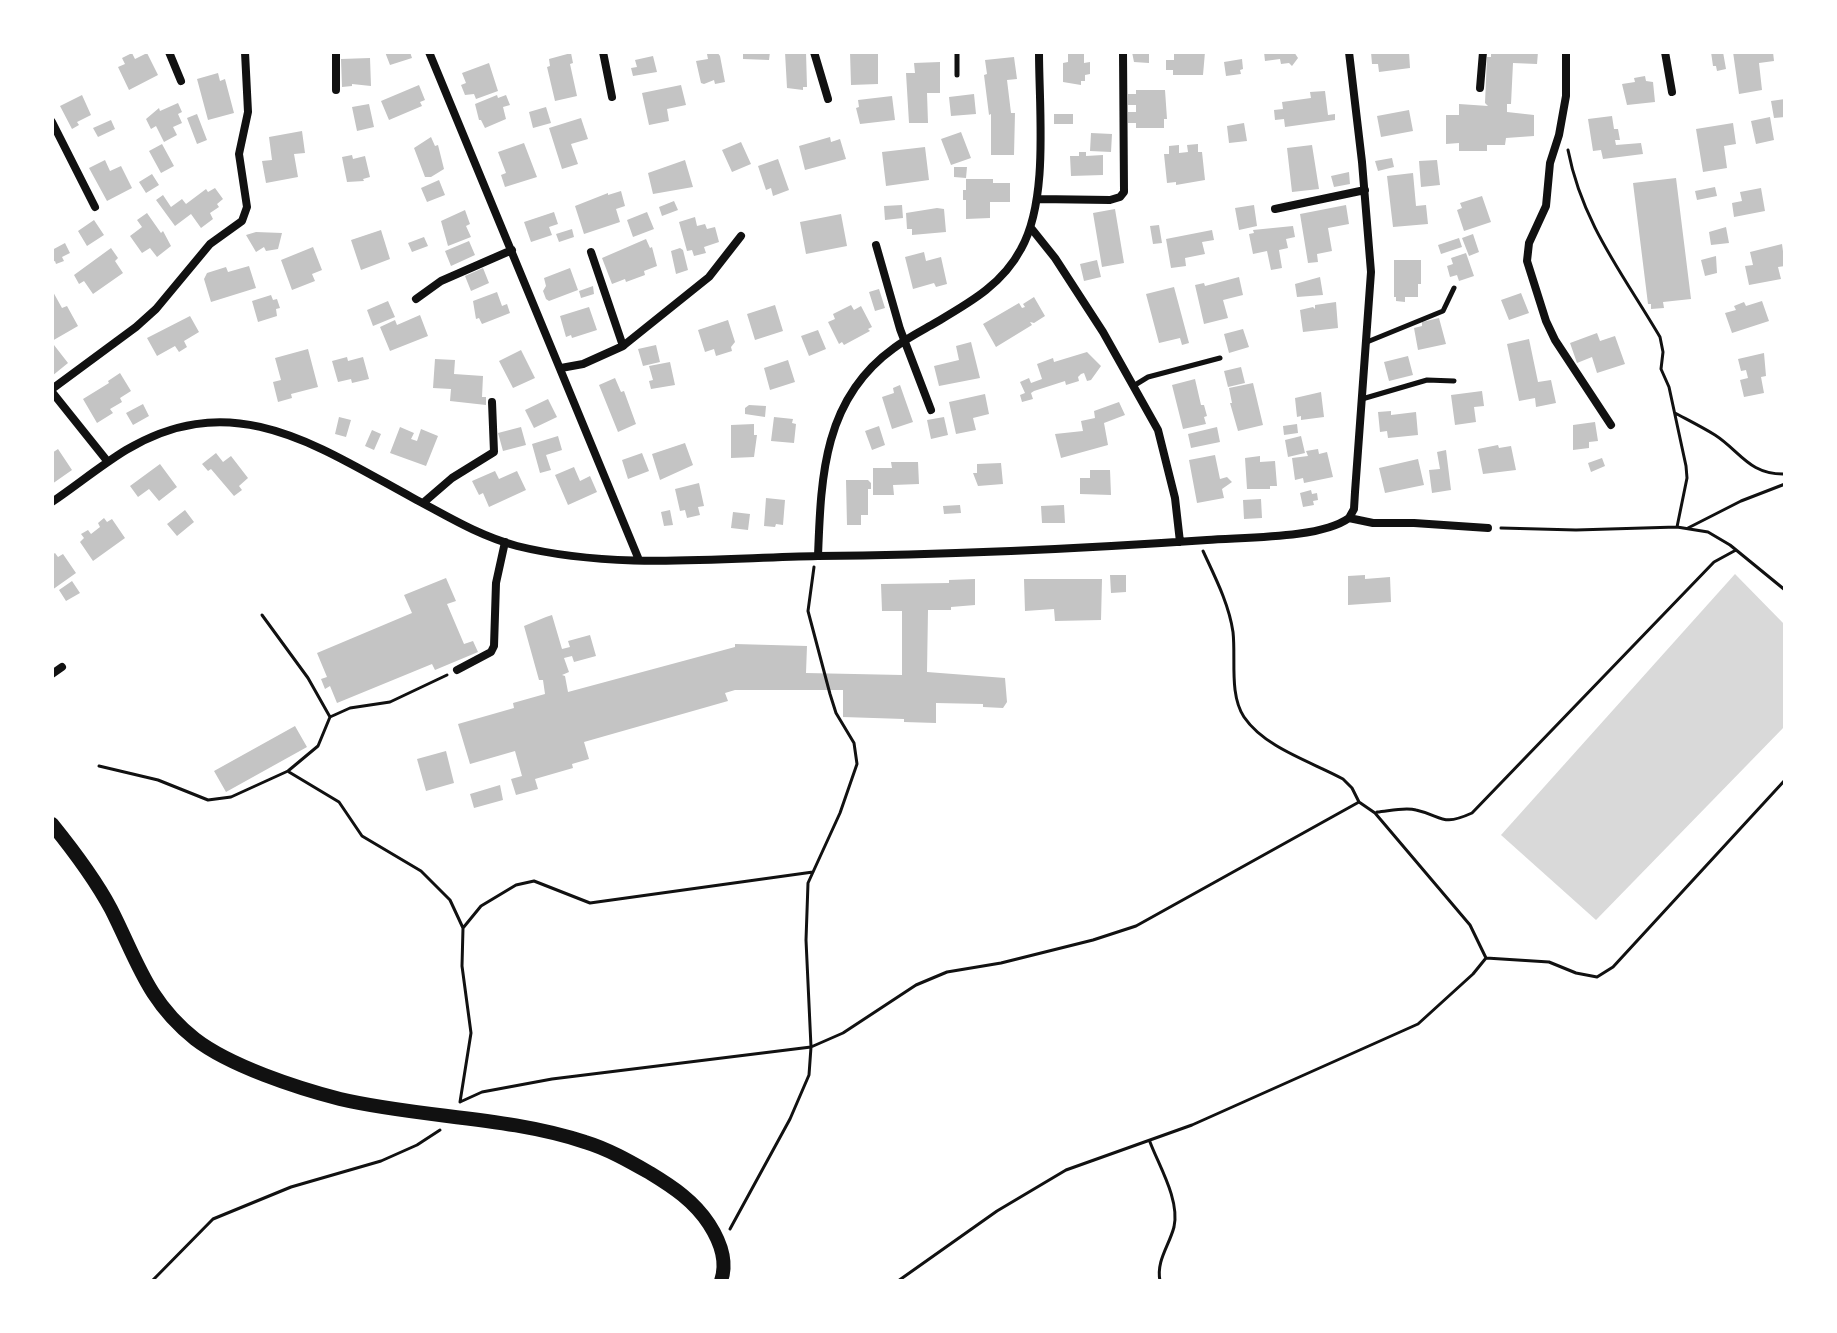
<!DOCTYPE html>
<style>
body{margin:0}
#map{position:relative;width:1837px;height:1333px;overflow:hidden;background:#fff;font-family:Poppins,sans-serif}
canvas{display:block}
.frame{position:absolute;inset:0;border:54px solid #fff;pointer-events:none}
</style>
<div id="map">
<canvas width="1837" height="1333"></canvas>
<div class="frame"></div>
</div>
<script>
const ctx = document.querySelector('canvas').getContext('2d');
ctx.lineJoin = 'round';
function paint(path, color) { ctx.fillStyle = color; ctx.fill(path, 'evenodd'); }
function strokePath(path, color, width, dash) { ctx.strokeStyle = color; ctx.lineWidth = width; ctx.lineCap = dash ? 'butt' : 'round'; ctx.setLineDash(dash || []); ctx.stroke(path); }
paint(new Path2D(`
 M1735,574L1785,625V726L1596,920L1501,835Z`), '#d9d9d9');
paint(new Path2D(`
 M385,52H410L412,58L390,65Z
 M717,52L720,56L725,82L715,84L714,80L704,84L701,83L696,61L708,59L707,54Z
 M743,52H770L769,60L743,59Z
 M785,52H806L807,87H803V90L787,88Z
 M850,52H878V84L851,85Z
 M1068,52H1084V63L1090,62V74L1085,75V81H1081V85L1063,82V63L1068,62Z
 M1132,52H1149V63L1134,62Z
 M1174,52H1205L1203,75H1173V70H1166V60H1174Z
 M1264,52H1294L1298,58L1292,66L1289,63L1281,64L1280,59L1265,61Z
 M1371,52H1409L1410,68L1379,72L1378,64H1372Z
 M1491,52H1538L1537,64L1513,63L1511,104H1507V112L1534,115V136L1506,138L1505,145H1487V151H1459V143L1446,144V115H1459V104L1488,106L1485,103L1487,57H1491Z
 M1711,52H1723L1726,69L1717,71L1716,66H1713Z
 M1733,52H1773L1774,61L1759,63L1762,90L1739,94Z
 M132,53L135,59L147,53L158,75L129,90L118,67L125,64L122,58Z
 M571,53L573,63L570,64L577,96L555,101L547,67L550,66L549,59Z
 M653,56L657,72L633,76L631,68L637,67L635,60Z
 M1014,57L1017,79L1007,80L1011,113H1015L1014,155H991V114L989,115L984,75L987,74L985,60Z
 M370,58L371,86L352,84V86L342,87L341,59Z
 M1242,59L1243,69L1240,70L1241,74L1226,76L1224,62Z
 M940,62V93H927L928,123H909L906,73H915L914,63Z
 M489,63L498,91L476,99L474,94L465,95L461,85L466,83L462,73Z
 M218,73L220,81L225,79L234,113L208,120L197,79Z
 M1645,76L1646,81L1653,82L1655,102L1627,105L1622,84L1635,82L1634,78Z
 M419,85L425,100L420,102L422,106L389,120L381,101Z
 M681,85L686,105L667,109L669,121L649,125L642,93Z
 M1136,90H1165L1167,119H1164V128H1136V123H1128V112H1136V105H1128V94H1136Z
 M1325,91L1328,115L1335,114V120L1285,127L1284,119L1275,120L1274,110L1283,109L1282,102L1311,98L1310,92Z
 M974,94L976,114L951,116L949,97Z
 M82,95L91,115L77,122L79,125L72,129L60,106Z
 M497,95L498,98L506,95L510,105L503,107L506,119L485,128L481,120H479L475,104Z
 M892,96L895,120L860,124L856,108L859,107L858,100Z
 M1785,99V117L1774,118L1771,101Z
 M178,103L182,112L178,114L182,123L173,127L177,135L164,142L156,126L151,129L146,119L159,108L160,111Z
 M369,104L374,127L357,131L352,107Z
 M546,107L551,123L533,128L529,112Z
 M1409,110L1413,131L1381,137L1377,116Z
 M197,114L207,140L197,144L187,118Z
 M1054,114H1073V124H1054Z
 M1612,116L1614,129H1618L1620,140H1615L1616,145L1641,143L1643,154L1603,159L1601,150L1593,151L1588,119Z
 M1770,117L1774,140L1756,144L1751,121Z
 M581,118L588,139L571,144L578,164L562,169L549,128Z
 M111,120L115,129L98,137L93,128Z
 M1244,123L1247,141L1229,143L1227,126Z
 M1733,123L1736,144L1724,146L1727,168L1703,172L1696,129Z
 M302,131L305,153L294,154L298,177L266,183L262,161L272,160L269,137Z
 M961,132L971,158L951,165L941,139Z
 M1091,133L1112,134L1111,152L1090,151Z
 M431,137L435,146L438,145L444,169L431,177H425L414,148Z
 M830,137L831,142L840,139L846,159L805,170L799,146Z
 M741,142L751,164L732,172L722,150Z
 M524,143L537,177L505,187L501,175L506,173L498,152Z
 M162,144L174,166L161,173L149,151Z
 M1198,144V152H1202L1205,180L1176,185V182L1167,183L1164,154H1169V146L1179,145V153L1188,152L1187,145Z
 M1312,145L1319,189L1292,192L1287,148Z
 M925,147L929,180L886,186L882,152Z
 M1079,152H1086V156L1103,155V175L1071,176L1070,156H1079Z
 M352,155L353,159L365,156L370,177L363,179L364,181L347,182L342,157Z
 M1392,158L1394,167L1378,171L1375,161Z
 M778,159L789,190L773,196L771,188L766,190L758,166Z
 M105,160L110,171L121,166L132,188L107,201L89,168Z
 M685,160L693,187L653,194L648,173Z
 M1437,160L1440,185L1421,187L1419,161Z
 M954,167H967L966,178L954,177Z
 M1349,172L1350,184L1334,187L1331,176Z
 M1413,173L1416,206L1426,205L1428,224L1393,227L1387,176Z
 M152,174L159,185L146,193L139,182Z
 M1676,178L1691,299L1663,302L1664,308L1651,309V304H1648L1633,183Z
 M966,179H993V183H1010V202H990V218L966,219V200H963V190H966Z
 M439,180L445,195L427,202L421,188Z
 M1715,187L1717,196L1697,200L1695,191Z
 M215,188L223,199L217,204L219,207L210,213L213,219L201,228L191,214L175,226L156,200L163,195L171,207L182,199L186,204L206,189L208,192Z
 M1761,188L1765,211L1734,217L1732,203L1742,201L1740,192Z
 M621,191L625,206L616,209L620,222L584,234L575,206L608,193V195Z
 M1482,196L1491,222L1464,231L1457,210L1462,208L1460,203Z
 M674,201L678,210L662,216L659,207Z
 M902,205L903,218L885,220L884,206Z
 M1254,205L1257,226L1239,230L1235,208Z
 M1346,205L1349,224L1328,228L1332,251L1317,254L1318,262L1308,263L1300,214Z
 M937,208L944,209L946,232L912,235V229H907L906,213Z
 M1115,209L1124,263L1102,267L1093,213Z
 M465,210L470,224L466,226L471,237L448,246L441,221Z
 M554,212L558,224L549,227L552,235L531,242L524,222Z
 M647,212L654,229L633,237L627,220Z
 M147,213L161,233L163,231L171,246L157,257L150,248L142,253L130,236L142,227L137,220Z
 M841,214L847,246L806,254L800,222Z
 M695,217L697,226L705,224L707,229L715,227L719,242L704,247L706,253L694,256L692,250L687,251L679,222Z
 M94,220L104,235L87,246L78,231Z
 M1159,225L1162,243L1153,244L1150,226Z
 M1293,226L1295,237L1286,239L1288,248L1279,250L1282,268L1271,270L1267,251L1253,254L1249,234L1254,233L1253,230Z
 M1726,227L1729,243L1711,245L1709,232Z
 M572,229L574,237L559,242L556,234Z
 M381,230L390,259L361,270L351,240Z
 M1212,230L1214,240L1202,242L1205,254L1185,258L1186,266L1171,268L1166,239Z
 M256,232L282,233L278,249L266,251L264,247L256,252L246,235Z
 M1473,234L1479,252L1469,256L1462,238Z
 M424,237L428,246L412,252L408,243Z
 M1459,238L1462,247L1441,254L1438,245Z
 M646,239L650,248L652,247L657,266L644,271L645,275L626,282L625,279L612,284L602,258Z
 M469,241L475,255L451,266L445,251Z
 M65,243L70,253L62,257L64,261L56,264L55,261L52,262V250Z
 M1782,244L1785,266L1778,267L1781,279L1749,285L1745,266L1753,265L1750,252Z
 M313,247L322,270L312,274L315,281L292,290L281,260Z
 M111,248L118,258L115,261L123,273L93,294L84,281L79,284L74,275Z
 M680,248L683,250L688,270L676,274L671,251Z
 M924,252L926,261L941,257L947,284L936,287L934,283L913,289L905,257Z
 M1466,253L1474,276L1459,281L1457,275L1450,277L1447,266L1453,264L1451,258Z
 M1716,256L1717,273L1705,276L1701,260Z
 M1097,260L1101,277L1084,281L1080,264Z
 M1394,260H1421V284H1418V297H1405V302L1396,301V297H1394Z
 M249,266L256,288L211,302L204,279L207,273L226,267L228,272Z
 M483,268L489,283L471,291L465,276Z
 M570,268L578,290L549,301L546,299L543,291L546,286L544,278Z
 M1239,277L1243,295L1223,300L1228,318L1204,324L1195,285L1204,283L1205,286Z
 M1320,277L1323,295L1297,297L1295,284Z
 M593,286L594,294L581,298L579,291Z
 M1174,287L1189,343L1182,345L1180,338L1159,343L1146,294Z
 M879,289L885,308L875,311L869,292Z
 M52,290L62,308L67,306L78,326L52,341Z
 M497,292L502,306L507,304L510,313L482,324L479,318L476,319L473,301Z
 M1521,293L1529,313L1509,320L1501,300Z
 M271,295L273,300L277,299L280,308L276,309L277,316L258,322L252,301Z
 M1034,297L1045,316L1034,323L1030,322L1032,325L996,347L983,324L1019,303L1022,308L1025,307L1023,304Z
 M388,301L395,317L373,326L367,310Z
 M1762,301L1769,321L1732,333L1725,313L1736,310L1734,306L1744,302L1746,306Z
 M1336,302L1338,328L1303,332L1300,310L1313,307L1315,309V305Z
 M775,305L783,331L755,340L747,314Z
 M851,305L854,310L861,306L872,327L868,329L870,331L844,345L842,342L839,344L828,322L835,319L833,314Z
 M589,307L597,330L572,338L571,335L566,337L560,316Z
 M420,315L428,336L390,351L380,327L395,320L397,325Z
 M190,316L199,332L184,341L187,347L179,352L175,346L157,356L147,338Z
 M1439,318L1446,344L1418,350L1414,328L1422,326V322Z
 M728,320L735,342L731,347L732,351L716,356L714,349L705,352L698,330Z
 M1243,329L1249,347L1229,353L1224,334Z
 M818,330L826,349L809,356L801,336Z
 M1597,333L1600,341L1615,336L1625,364L1597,373L1592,357L1577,363L1570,343Z
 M1529,339L1538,382L1551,380L1556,403L1536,407L1535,398L1519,401L1507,344Z
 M971,342L980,378L939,386L934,366L959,360L956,346Z
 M54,345L68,363L52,376V346Z
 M656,345L660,362L643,366L638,349Z
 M308,349L318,387L291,394L292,398L278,402L273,382L281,380L275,358Z
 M521,350L535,378L513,388L499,361Z
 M1087,352L1101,366L1091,380L1087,381L1084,373L1081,374L1078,377L1079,381L1066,385L1065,381L1034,391L1031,393L1033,399L1022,402L1020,395L1025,393L1020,382L1029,378L1031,383L1042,379L1037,364L1053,358L1054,362Z
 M1764,353L1766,376L1761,377L1764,393L1744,397L1740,380L1748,378L1746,370L1741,371L1738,359Z
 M1408,356L1413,375L1389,381L1384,362Z
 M347,357L348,361L363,357L369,379L352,383L351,379L338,382L332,361Z
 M435,359L455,360L454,374L483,376L482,397H486V405L450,401L451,389L433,388Z
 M788,360L795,382L770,390L764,368Z
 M670,362L675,385L651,389L649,381L653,380L649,366Z
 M1241,367L1245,383L1228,387L1224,371Z
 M120,373L131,391L120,398L122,402L110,409L113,413L97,423L83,399L109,383L108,381Z
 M615,378L621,392L624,391L636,424L618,432L599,385Z
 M1195,379L1201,405H1204L1207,416L1204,417L1206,424L1183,429L1172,385Z
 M1253,383L1263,425L1238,431L1230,403H1232L1229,388Z
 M900,385L913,422L892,429L882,397L894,393L893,388Z
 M1482,391L1484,406L1474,407L1476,422L1455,425L1451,395Z
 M1321,392L1324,417L1301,420V416L1297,417L1295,398Z
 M985,394L989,414L973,418L976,430L956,434L949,402Z
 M548,399L557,417L534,428L525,410Z
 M1119,402L1125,415L1104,423L1108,445L1061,458L1055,434L1083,431L1081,421L1095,418L1094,411Z
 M143,404L149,416L133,425L126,413Z
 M749,405L766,406L765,417L745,414V408Z
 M1391,411V415L1416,412L1418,435L1388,438L1387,431L1380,432L1378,412Z
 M339,417L351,420L346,437L335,434Z
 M774,417L793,419L792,423L796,424L794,443L771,441Z
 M944,417L948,435L931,439L927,420Z
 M1595,422L1598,441L1589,442V448L1573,450V425Z
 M754,424V435H757L754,457L731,458V425Z
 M1297,424L1298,433L1284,435L1283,426Z
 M879,426L885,445L872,450L865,431Z
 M400,427L414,433L411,439L417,441L421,429L438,436L426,466L390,453Z
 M521,427L526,445L503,451L498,433Z
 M1217,427L1220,442L1191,448L1188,434Z
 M372,430L381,434L374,450L365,446Z
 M558,436L562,450L546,455L551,470L540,473L532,444Z
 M1301,436L1305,453L1288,457L1285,440Z
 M685,443L693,465L660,480L652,454Z
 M1498,445L1499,448L1511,446L1516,470L1483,474L1478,449Z
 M58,449L72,470L52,484V453Z
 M1318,449L1319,454L1327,452L1333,477L1304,483L1303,478L1295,480L1292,458L1308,456L1306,451Z
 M1446,450L1451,490L1432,493L1429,470L1440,469L1437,452Z
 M216,453L223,462L231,456L248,478L239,486L242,490L234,496L211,469L208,471L202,464Z
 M642,453L649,471L628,479L622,460Z
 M1215,455L1220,479L1227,477L1232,482L1222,489L1224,498L1197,503L1189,460Z
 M1260,456V462L1275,461L1277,486H1270V489H1247L1245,458Z
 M1602,458L1605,466L1591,472L1588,463Z
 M1418,459L1424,485L1385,493L1379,468Z
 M891,462H918L919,484L893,485L894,495H873V468H892Z
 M1001,463L1003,484L978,486L973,473H977V464Z
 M160,464L177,487L159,501L149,489L138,497L130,486Z
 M574,467L580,481L590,476L597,492L568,505L555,475Z
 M1090,470H1110L1111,495L1080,494V478H1090Z
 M495,471L499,479L517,471L526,490L489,507L483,493L479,495L472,481Z
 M846,480H868L871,483V489H868V515H861V525H847Z
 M699,483L704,506L698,507L700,515L687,518L685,510L680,511L675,489Z
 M1311,490L1312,494L1317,493L1318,500L1313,501L1314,505L1303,507L1300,493Z
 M766,498L785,500L783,525L776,524L775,527L764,526Z
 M1261,499L1262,518L1244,519L1243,500Z
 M960,505L961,513L944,514L943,506Z
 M1064,505L1065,523H1042L1041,506Z
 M185,510L194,522L177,536L167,524Z
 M670,510L673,525L664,526L661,512Z
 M733,512L750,514L748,530L731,528Z
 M104,518L107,522L112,519L125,538L93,561L80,542L84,538L81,534L88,530L91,534L100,527L98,523Z
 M55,553L58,557L63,554L76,573L52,590V555Z
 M1110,575H1126V592L1111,593Z
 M1365,575V579L1390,577L1391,602L1348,605V576Z
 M446,578L456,601L447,604L464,644L473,641L478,652L435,670L432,664L337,703L330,686L325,689L321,679L327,677L317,653L412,613L404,595Z
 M975,579V605L951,607V610H928L927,672L1005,678L1007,702L1003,708L983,707V704L936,703V723L904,722V719L843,717V690H735L725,693L728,701L584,742L589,759L572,764L573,768L535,779L538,789L516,795L511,779L522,776L515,751L470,764L458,724L514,708L513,703L545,694L543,680H539L524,626L546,617L552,615L562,649L570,647L568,641L590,635L596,656L574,662L572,656L564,658L569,672L562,675L565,676L568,692L735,647V644L807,646L806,673L902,675V611H882L881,584L949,583V580Z
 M1024,579H1102L1101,620L1055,621L1054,609L1025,611Z
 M72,581L80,593L66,601L59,590Z
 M295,726L307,747L226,792L214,771Z
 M446,751L454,783L426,791L417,759Z
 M500,785L503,800L474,808L470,794Z`), '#c4c4c4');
strokePath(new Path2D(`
 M1568,150C1582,223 1623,274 1660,337L1663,352L1661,369L1669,387L1686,466L1687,478L1677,527
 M1675,413C1688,420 1702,427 1715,435C1740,451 1749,475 1785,474
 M1501,528L1576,530L1677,527L1708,532L1730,545L1785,590
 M1688,528L1741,501L1785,484
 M1203,551C1215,577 1229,604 1233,632C1236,659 1229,694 1244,717C1265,748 1312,762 1343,779L1352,788L1359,802
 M262,615L308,678L330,717
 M99,766L158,780L208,800L231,797L288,771L318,746L330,717L350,708L390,702L447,675
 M289,772L339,802L362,836L421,871L450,900L463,928
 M1377,812C1389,811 1405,807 1416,810C1443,816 1441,827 1472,813L1714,562L1736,550
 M1486,958L1549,962L1576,973L1597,977L1613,967L1785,780
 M460,1102L482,1092L552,1079L811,1047L843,1033L916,985L947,972L1001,963L1093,940L1136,926L1359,802L1375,813L1470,925L1486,958
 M460,1102L471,1033L462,966L463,928L481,906L516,885L534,881L590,903L813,872
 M1150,1142C1159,1166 1180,1200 1174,1227C1169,1246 1156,1261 1160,1281
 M730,1229L790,1119L809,1075L811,1047L806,940L808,883L840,813L857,764L854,743L836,713L830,694L808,611L814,567
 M152,1281L213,1219L291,1187L381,1161L417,1145L440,1130
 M898,1281L997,1211L1066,1170L1192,1125L1418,1024L1473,974L1486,958`), '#111', 3);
strokePath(new Path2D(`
 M957,75V52
 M1367,342L1443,311L1454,288
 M1135,385L1148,377L1220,358
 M1362,399L1427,380L1454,381`), '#111', 5);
strokePath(new Path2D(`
 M169,52L181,81
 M429,52L639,560
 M603,52L612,97
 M814,52L828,99
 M1039,52C1039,110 1049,199 1021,249C1002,285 969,303 935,323C921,331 907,338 894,348C823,399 821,477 818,556C948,555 1077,549 1207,540C1244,537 1320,539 1349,518
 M1349,52L1362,162L1371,272L1355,492L1354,509L1349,518
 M1566,52V96L1559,135L1550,163L1546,206L1529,243L1527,261L1546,321L1555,340L1611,425
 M1665,52L1672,92
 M1480,88L1483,52
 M336,90V52
 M52,122L95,207
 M1038,199L1110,200L1120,197L1124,192L1123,52
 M1275,209L1365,190
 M1031,228L1055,258L1103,332L1158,430L1175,498L1180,542
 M876,245L900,329L931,410
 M591,252L623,346
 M416,299L441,281L512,250
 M561,368L583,364L623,346L709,277L741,236
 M52,389L136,327L156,309L210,244L242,221L247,207L239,154L248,112L245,52
 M52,392L108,462
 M52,502C77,485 100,466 126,450C234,386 317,446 413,498C447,516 479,536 517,546C614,570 718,558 818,556
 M423,503L452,478L494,452L492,402
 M1349,518L1373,523H1414L1488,528
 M457,670L491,652L494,646L496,583L505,542
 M52,674L62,667`), '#111', 8);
strokePath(new Path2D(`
 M52,824C73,850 95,879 111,909C137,960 147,1001 195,1039C230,1066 297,1088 340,1099C421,1118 506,1116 585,1142C608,1149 629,1161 650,1173C673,1187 694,1201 709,1224C720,1241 728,1261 721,1281`), '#111', 14);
</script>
